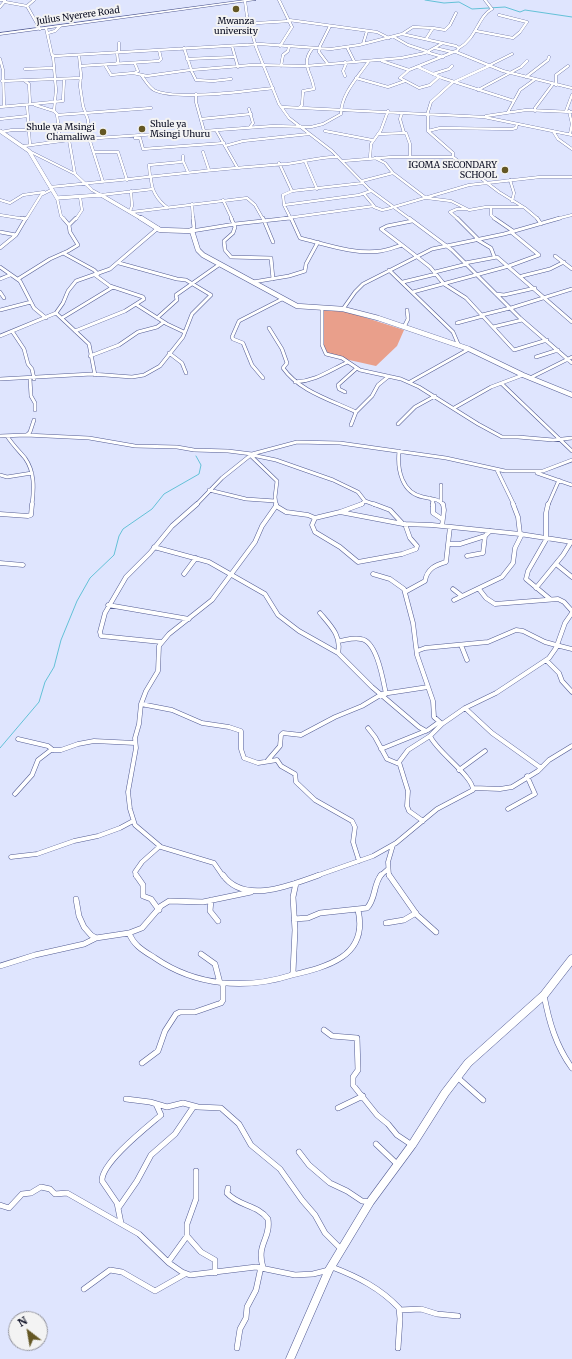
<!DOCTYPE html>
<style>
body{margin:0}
#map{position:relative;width:572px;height:1359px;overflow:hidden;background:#dfe5fe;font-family:Merriweather,serif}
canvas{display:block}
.north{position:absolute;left:8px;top:1311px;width:40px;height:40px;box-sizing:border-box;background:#f3f3f3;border:1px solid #95969f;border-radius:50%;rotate:329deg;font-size:11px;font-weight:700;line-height:16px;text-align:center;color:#080b20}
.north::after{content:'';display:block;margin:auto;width:14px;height:18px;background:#645724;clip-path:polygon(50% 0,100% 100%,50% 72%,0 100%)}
</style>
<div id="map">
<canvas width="572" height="1359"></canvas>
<div class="north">N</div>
</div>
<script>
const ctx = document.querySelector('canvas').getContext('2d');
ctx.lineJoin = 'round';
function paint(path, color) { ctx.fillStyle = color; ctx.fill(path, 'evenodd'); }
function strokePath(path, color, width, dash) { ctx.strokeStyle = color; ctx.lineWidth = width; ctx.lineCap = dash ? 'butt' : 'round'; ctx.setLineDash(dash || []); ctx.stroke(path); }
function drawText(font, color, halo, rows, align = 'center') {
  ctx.font = font + ' Merriweather,serif'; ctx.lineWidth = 4; ctx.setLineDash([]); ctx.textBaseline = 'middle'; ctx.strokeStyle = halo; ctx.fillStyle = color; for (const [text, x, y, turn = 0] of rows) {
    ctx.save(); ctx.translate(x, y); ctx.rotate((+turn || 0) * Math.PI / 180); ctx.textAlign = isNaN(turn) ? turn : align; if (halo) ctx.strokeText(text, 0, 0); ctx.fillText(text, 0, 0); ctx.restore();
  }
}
paint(new Path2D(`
 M322,310L348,312L404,330L397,346L376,366L327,355C323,344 317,334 324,323Z`), '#e99f8b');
strokePath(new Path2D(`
 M425,0L444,3L459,2L472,9L505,7L520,12L525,10L572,17
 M0,748L39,702L45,682L54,667L61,640L77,601L90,578L114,555L119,536L123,529L152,509L164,494L199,474L201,465L196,456`), '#63c1d7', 1);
const streetFar3 = new Path2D(`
 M0,0H5
 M279,0L292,27L280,46
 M245,1L247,16L256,47L279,104L289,118L332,151L369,189L410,219
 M5,2L27,6L40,29
 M27,6L34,0
 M0,7L5,1
 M289,20L377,32L389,38
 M257,23L290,21
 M46,28L52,55L55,56L260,44L331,49L359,45L402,34L456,46L459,48L456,52L503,71L572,88
 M433,28L445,30L450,25L456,13
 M476,31L513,38L520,32L527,22L499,15
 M48,33L55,31L60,26
 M402,34L413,27L433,28L426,39
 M394,37L408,45L426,51
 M119,43V52
 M363,44L367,31
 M232,46L238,67
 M347,47L354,61
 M435,48L452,52
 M459,48C477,38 478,16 492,9L485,0
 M426,52L443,57
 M79,55L81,75L80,86L83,106L88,120L89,138L103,182
 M53,56L56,90L54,111
 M0,59L3,70L4,107
 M187,59L234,57
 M382,61L409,70
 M345,62L346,64L343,71L345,76
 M116,64L118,62L117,52
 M328,64L319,52L320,46L330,26
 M105,65L111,75L133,73L147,76L190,70L191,69L184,48
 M490,65L512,54
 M80,66L159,61L161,59L159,50
 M281,66L283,55L288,51L289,47
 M418,67L442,78L514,101
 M25,69L53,68
 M191,70L252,65L306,66L401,58L425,53L443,43
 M191,70L196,80L213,81L231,79
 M134,73L138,71L135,64
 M433,74L449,69L452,66
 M142,76C145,80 149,87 154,90C176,101 247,91 273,88
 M439,77L430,85L419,88L400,78L409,70L456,51
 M526,77L548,60L549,57
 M356,78L388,87L405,81
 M2,81L81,78
 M25,81L29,84L30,104
 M454,82L489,66
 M556,85V75L568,66
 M478,90L521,67L527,61
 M196,94V102L204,131L273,126L311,127L323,124L341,114C341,94 358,77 369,61
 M27,105L30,145
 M35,105L54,111L57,114L60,141
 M0,107L63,101L64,79
 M282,107L484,117L572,135
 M299,108L302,105L303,91L314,89C312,72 300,65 312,49
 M249,109L253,123L250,127
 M535,111V108L553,84
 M566,111L572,95
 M569,111L572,124L570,134
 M508,112L520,90L534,80
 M85,113L151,108
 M402,113L400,119L404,133
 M57,115L85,113
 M427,115L431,102L453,82
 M428,115V131
 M486,116L526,110L572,112
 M0,119L28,116
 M201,119L251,114
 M216,130L237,167
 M325,131L372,140
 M553,131L558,139L572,149
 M1,132L12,130H29
 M378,134L406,133L410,144V157
 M135,138H140L143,149L224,143
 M69,140L75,174
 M24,146L69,140L156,134
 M225,146L243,141L309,134
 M29,151L75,174L92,190L101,195L153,189
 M95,152H118L127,180
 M203,152L209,170
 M453,157V153L428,131L440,128L512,129L516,128L517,124
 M370,158L371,144L381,130L388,111
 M375,158L385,163L393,173
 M183,161L188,172
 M305,161L317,189
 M343,161L392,157H453L499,192L525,208L538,219
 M279,163L292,191
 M150,177L149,165L181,162L183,161V156
 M151,177C151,191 157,200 168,208
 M510,180L514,193L512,201
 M362,181L393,173L426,198
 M50,187C129,180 208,169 287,164C304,162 321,156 338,157
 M57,198L61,216L64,219
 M427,198L451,201L469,210L486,207H522
 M0,200L10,203L23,195L44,192
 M223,200L232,219
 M192,204L193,219
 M284,205L359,195L371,191
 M374,207L382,210L387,209L469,185L540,177H572
 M491,207V215L495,219
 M130,211L132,206L131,191
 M132,212L247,198L255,205L263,219
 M0,215L25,219
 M26,219L41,195L51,190
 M76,219L82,210L80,197
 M280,219L374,206L364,194
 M291,219L284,205L283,195L292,191L363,183
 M458,219L450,212L457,209H465
 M556,219L572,215`);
const streetFar2 = new Path2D(`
 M22,218L25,219
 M63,218L69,225
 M231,218L235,227L233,233L224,241L225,250L231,257L271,258L273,279
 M263,218L273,242
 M291,218L300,238C325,244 355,255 381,251C388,250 395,247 402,245L430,267L444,284L466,298L514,350L547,340
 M409,218L452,250L520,318L572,363
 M457,218L478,239
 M494,218L513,231
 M537,218L541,224
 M190,230L194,228L193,218
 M192,231L235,224L290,218
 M0,232L16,235
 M476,239L491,248L494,256
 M402,245L381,229L387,226L412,221
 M0,248L16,235L26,218
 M63,253L94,270L98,274
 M555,256L572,269
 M465,263L497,257L572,322
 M509,266L539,255L511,232
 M0,267L20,281L34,308L46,318
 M389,270L453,332L459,346
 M435,272L467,264
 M522,276L550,269L564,262
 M0,279L10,275
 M18,279L50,259L68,251L78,245L70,232L69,225L76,218
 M253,282L289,276L305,271L306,264L318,242
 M403,282L436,274
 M0,292L4,298
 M413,292L509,266
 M496,294L504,295L535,288
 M137,305L167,324L184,332
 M322,308V345L326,354L342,358L360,370L401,379L419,387L478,424L502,437H518L553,440L572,438
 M511,308L572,289
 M343,309L355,292L363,284L432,249L504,234L560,218
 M0,310L31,302
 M56,313L89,344L95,375
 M482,315L510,308
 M62,318L113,287
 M157,318L177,300L176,295L220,264
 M457,323L483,316
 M404,327L408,319L407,310
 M493,327L522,320
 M269,328L282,349L287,363L283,368C299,391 331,400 356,412
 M12,331L24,349L28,364L32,369L34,379
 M75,331L125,311L144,299L143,297L110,286L95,275
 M0,336L56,313L63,303L68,291L76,281L110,269L158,228
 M169,353L182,363L186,373
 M90,356L119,345L138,332L157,327L164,322
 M536,357L558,350
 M263,378L252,365L243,343L233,339L232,337L239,321L282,299
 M530,378L572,357
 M0,379L92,374L132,377L144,375L160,366L183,337L192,314L211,295L186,280L177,279L119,263
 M30,379L31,396L35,403V410
 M295,382C316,381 330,370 348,362
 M410,382L469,349
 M502,384L572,451
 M345,392L339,389L338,385L357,368
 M454,408L491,387L523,375
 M398,424L415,407L435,396
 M351,425L356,412L372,396L378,385L389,376
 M27,435L30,432L34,420
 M0,436L26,435L89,438L135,446L177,447L194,450L228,451L252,454L297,442L340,443L446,458L505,471H543L572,460
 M7,436C12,444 19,451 25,458C35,472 34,489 32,505
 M399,451C397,470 402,493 423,497C430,499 439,498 443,505
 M252,455L276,460L333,480L358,492L365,501L360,505
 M251,456L277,481L275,497L276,505
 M497,470L514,505
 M537,473L572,485
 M0,475L7,477L32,473
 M441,485V501
 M209,490L246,499L275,501
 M430,498L433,501L432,505
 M365,501L376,505
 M196,505L222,478L252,454
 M548,505L559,480`);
const streetFar1 = new Path2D(`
 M374,504L390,510L403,524
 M433,504V513L442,519
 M513,504L518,517L520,534
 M276,506L286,512L308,515L315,518L340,512L403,524L432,525L520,534L572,542
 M340,512L362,504
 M0,514L28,516L31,515L32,504
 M315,518L312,525L315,532L340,547L358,562L402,554L416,549L417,546L410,538L405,524
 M442,526L444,510L443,504
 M546,538V513L548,504
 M547,538L528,571L526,579L550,599
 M449,544H460L485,536
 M154,547L209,562L265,594L278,615L299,631L338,653L372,687L419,727L426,731
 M467,556L483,553L485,536L490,531
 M0,563L23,565
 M556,564L572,577
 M184,574L196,558
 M373,574L390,579L404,589L413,623L417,655L433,701L434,717L442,724
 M536,588L563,555L571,542
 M453,589L462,596
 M479,589L486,598L495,604L558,599L564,602L572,611
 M405,592L425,581C427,569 435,565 446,562L450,527
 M454,600L502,577L513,563L515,548L522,534
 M108,605L189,619
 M320,613C330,625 342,636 338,653
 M339,641C346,640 354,637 361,639C377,641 383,680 386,694
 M161,642L101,636L100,632L105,613L126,577L150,553L172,526L197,504
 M461,645L467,660
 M556,645L572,649
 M417,651L425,648L488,642L516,630L523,631L545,642L556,645
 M546,660L559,673L562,681L572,692
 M141,704L172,710L202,723L229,727L241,731V749L244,758L258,763L277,760L281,766L295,774L296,782L315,800L352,821L355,827L353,842L359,861
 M465,708L492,733L541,768
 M368,728L375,737L387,759L399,764
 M18,739L48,746L53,750
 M381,749L428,730L439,722
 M268,760L280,746L281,735L283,733L301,735L335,717L362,706L382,694L428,687
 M459,770L485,751
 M474,788L500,789L512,787L538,771L549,760L572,746
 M15,794L32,775L38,760L51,750H61L78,744L94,741L135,743
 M508,809L535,794L527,776
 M423,821L409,811L407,806L408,791L399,762L408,750L430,736
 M11,857L37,854L74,841L98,836L120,828L133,821
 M136,876L135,872L142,862L160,846
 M223,876L214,863L161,847L135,825L130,809L128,792L136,748L135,738L139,724L141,704L146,691L158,671L159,646L169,634L212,600L255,542L262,526L276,506V504
 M316,876L373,856L396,843L437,809L473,790C473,776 437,752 430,736L442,724L465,708L496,693L549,658L556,648L565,623L572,613
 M380,876L388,869
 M389,876L388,862L393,845`);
const street = new Path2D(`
 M136,875L143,885V896L151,899L159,910
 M223,875C244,905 291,885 319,875
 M389,875L417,915L436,932
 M76,899L79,916L84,927L91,935L96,938L129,933L142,928L161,906L169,901L203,902L251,892
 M211,900L210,911L218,921
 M294,919L308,918L320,913L367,908C376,899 373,885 381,875
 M386,923L404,920L416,913
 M129,933C134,946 144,951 155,958C196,986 245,990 292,975L293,972L295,930L293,897L296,883
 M201,954L215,964L220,983
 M0,966L35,955L84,944L96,938
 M292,975C326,967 369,957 358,910
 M544,995C549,1022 556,1046 572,1068
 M324,1030L332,1036L357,1038L358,1070L353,1077V1085L377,1115L388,1124L397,1135L412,1145
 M142,1063L158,1051L165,1031L176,1014L180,1012H195L221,1003L223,1000V983
 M457,1077L483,1100
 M126,1099L150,1102L167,1107L183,1103L198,1107L221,1108L239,1124L251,1145L280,1169L302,1200L315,1215L325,1233L342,1250
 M338,1108L363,1096
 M376,1144L397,1164
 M299,1152L309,1165L330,1183L347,1191L362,1201L370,1202
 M228,1188L227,1193C238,1206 258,1205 268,1219C271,1239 256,1244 263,1267
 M0,1205L9,1208L22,1194L31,1193L41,1187L50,1189L55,1194L67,1193L139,1234L169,1263L182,1272L190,1275L256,1267L295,1275L313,1274L329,1270
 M119,1207L137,1181L151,1155L175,1134L194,1106
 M121,1223L117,1203L102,1181C101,1163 147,1127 161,1115L156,1104
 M187,1236L201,1252L215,1260V1273
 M169,1261L187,1236V1224L196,1199V1171
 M332,1267C358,1277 380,1288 399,1308L400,1319L398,1348
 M84,1289L110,1270L122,1272L155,1291L185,1274
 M400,1310L421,1309L437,1314L458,1316
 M237,1348L240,1329L246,1318L247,1307L256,1290L261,1267`);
const secondaryFar2 = new Path2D(`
 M0,131L29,151L57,198L101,195L142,219`);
const secondaryFar1 = new Path2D(`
 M141,218L160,230L192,231L198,250L203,255L297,306L343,309L378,318L469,349L523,375L572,395`);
const secondary = new Path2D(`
 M290,1359L329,1270L370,1202L412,1145L445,1093L468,1063L544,995L572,959`);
const highway = new Path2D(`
 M245,0H256L0,35V33Z`);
strokePath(streetFar3, '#535c93', 3);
strokePath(streetFar2, '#535c93', 4);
strokePath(streetFar1, '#535c93', 5);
strokePath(street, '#535c93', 6);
strokePath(secondaryFar2, '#535c93', 4);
strokePath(secondaryFar1, '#535c93', 5.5);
strokePath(secondary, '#535c93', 9);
strokePath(highway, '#535c93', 1);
strokePath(streetFar3, '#fff', 2.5);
strokePath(streetFar2, '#fff', 3);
strokePath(streetFar1, '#fff', 4);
strokePath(street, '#fff', 5);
strokePath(secondaryFar2, '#fff', 3.5);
strokePath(secondaryFar1, '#fff', 4.5);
strokePath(secondary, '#fff', 8);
paint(highway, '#fff');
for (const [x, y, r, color] of [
 [236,9,4,"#645724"],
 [142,129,4,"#645724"],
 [103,132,4,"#645724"],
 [505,170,4,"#645724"]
]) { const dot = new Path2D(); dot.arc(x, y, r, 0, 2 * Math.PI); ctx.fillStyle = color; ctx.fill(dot); strokePath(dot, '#f3f3f3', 1.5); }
drawText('9px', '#080b20', '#f3f3f3', [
 ["Julius Nyerere Road",78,16,-8]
]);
drawText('9px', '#080b20', '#f3f3f3', [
 ["Mwanza",236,21,"center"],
 ["university",236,31,"center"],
 ["Shule ya",150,124,"left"],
 ["Msingi Uhuru",150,134,"left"],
 ["Shule ya Msingi",95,127],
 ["Chamaliwa",95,137],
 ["IGOMA SECONDARY",497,165],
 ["SCHOOL",497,175]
], 'right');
</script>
